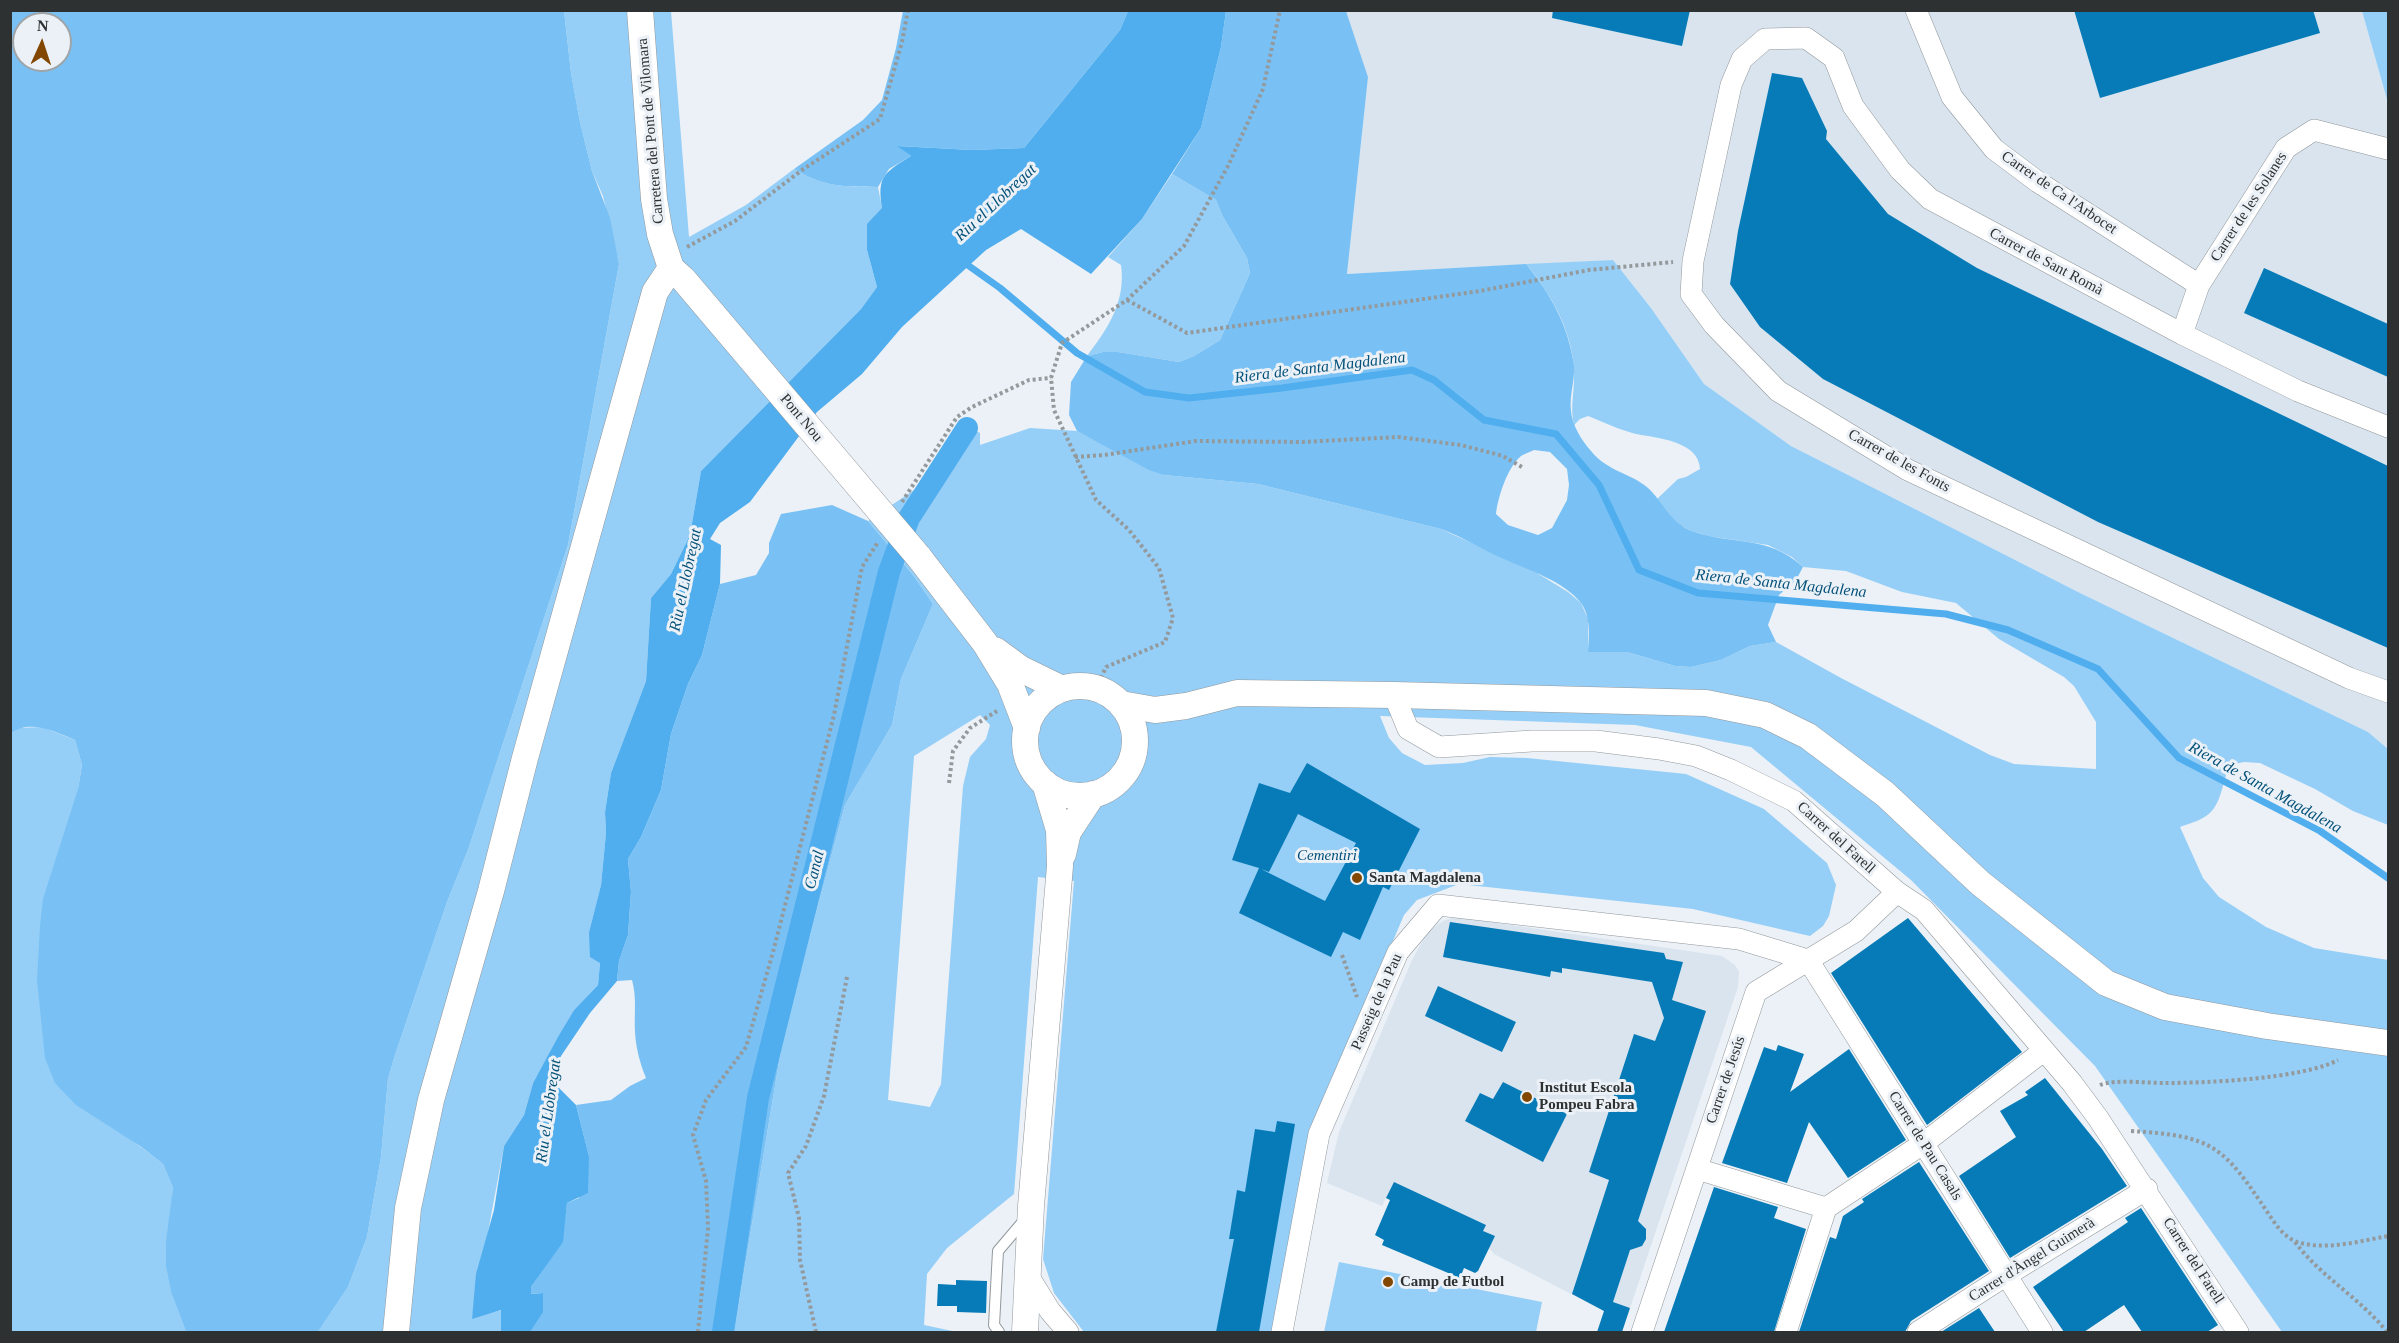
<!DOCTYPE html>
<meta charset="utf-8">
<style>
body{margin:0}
#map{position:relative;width:2399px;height:1343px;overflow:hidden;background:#ebf1f6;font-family:"Times New Roman",serif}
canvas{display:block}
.frame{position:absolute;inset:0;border:12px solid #2e3132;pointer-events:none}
.north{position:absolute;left:12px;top:12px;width:60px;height:60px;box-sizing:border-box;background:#ebf1f6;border:2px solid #9fa4a8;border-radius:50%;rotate:3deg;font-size:16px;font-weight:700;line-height:24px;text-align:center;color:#2e3132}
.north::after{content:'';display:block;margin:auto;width:21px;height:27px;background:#824700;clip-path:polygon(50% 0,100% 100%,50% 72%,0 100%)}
</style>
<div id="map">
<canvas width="2399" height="1343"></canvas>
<div class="frame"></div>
<div class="north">N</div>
</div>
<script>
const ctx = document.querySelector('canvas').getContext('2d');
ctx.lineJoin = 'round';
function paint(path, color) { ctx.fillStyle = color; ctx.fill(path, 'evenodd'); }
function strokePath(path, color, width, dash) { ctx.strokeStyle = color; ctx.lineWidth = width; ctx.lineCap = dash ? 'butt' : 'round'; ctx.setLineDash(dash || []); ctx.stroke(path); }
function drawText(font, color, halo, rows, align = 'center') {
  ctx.font = font + ' "Times New Roman",serif'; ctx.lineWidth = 6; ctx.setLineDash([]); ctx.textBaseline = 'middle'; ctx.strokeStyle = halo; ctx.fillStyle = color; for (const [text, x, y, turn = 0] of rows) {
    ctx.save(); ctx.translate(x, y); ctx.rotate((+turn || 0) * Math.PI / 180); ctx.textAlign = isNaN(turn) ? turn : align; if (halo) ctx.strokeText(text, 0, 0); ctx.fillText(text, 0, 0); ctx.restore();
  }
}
paint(new Path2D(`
 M1346,11H2362L2388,103V749L2368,732L2082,594L1791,446L1704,384L1651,308L1613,260L1347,274L1368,77Z
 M1456,917L1722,956L1735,965L1739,972L1738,987L1630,1308L1608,1301L1604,1311L1494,1254L1489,1248L1386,1198L1382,1206L1327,1183L1339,1132L1412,960L1428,931L1443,921Z`), '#d9e4ee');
paint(new Path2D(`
 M564,11H671L689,237L746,205L794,169C826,188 842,186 878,187L882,208L867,250L877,287L861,309L701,471L690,535L671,574L651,598L646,681L611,773L605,812L606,833L601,885L589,932L600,963L598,985L574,1010L533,1083L524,1115L504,1146L472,1318L502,1310L501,1332H318L348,1287L367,1237L381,1157L388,1079L395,1055L447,902L468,850L568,545L619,264L603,196L592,171L580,122L571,73Z
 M2362,11H2388V103Z
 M1172,174L1216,200L1222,215L1247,258L1250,273L1220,340L1194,356L1179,362L1118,352H1103L1087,356C1108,328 1126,302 1121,265L1108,257L1142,219Z
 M1613,260L1651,308L1704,384L1791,446L2082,594L2368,732L2388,749V825L2353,811L2315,789L2260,763L2244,762L2230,765C2222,781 2222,806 2206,816C2199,821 2188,824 2180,827L2203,878L2219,897L2266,927L2314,948L2388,960V1332H2282L2095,1066L1911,880L1751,747L1635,725L1380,716L1389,738L1402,753L1425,765L1463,763L1490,757L1527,758L1686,774L1764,809L1827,863L1836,885L1829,916L1823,926L1810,936L1693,909L1459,884L1417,900L1404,915L1314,1126L1275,1332H1084L1054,1293L1043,1259L1074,881L1038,877L1014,1194L947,1248L927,1274L924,1325L957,1332H734L784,1032L845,805L892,725L901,679L933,604L913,575L868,521L923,484L960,423L980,433V445L1030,428L1077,431L1164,475L1258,484L1441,529L1537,573L1568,592L1581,603L1588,619V652H1627L1675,666L1691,667L1721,660L1750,646L1776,642L1841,678L1990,755L2014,764L2096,769V722L2074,686L2064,677L1999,639L1956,603L1902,592L1846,571L1803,567L1792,557L1768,545L1708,536L1692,531L1677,524L1666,512L1657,499L1678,479L1686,477L1700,469C1699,441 1657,438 1636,434C1620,430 1603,422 1588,416L1580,419L1574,425C1570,407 1574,396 1574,378C1575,336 1553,296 1526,264ZM980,715L990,725L986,739L970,757L963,786L941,1084L930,1107L888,1100L914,756Z
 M42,727L75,740L82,765L78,789L120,1131L163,1164L173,1188L171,1212L172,1295L186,1332H11L10,733L17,728Z
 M1339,1262L1542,1302L1536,1332H1324Z`), '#95cef7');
paint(new Path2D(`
 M11,10L564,11L571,73L580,122L592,171L610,218L619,264L568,545L468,850L447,902L395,1055L388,1079L381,1157L367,1237L348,1287L318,1332H186L172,1295L166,1266V1241L173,1188L163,1164L140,1146L76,1105L55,1083L45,1058L37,980L40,926L43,899L78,789L82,765L75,740C55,732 31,719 11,733ZM24,24H60V60H24Z
 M903,11H1128L1120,30L1024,148L972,150L898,146L911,156L889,169L878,187C842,186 826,188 794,169L863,120L882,100L896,48Z
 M1226,11H1346L1368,77L1347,274L1526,264C1551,294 1569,327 1574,366C1575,381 1569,396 1571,411C1572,425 1582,441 1591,451C1608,472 1631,473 1648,488C1664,503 1670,523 1692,531C1733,546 1767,534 1803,567L1796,580L1779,595L1768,625L1776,642L1750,646L1721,660L1691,667L1675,666L1627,652H1588C1589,636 1591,617 1581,603C1564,581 1528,570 1504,559C1483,550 1463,537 1441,529L1258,484L1164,475L1149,470L1077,431L1069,415L1071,382L1087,356L1103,352H1118L1179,362L1194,356L1220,340L1250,273L1247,258L1222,215L1216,200L1172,174L1201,128L1221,47ZM1534,450L1550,452L1567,469L1569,485L1567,500L1552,528L1538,535L1508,525L1496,514C1498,497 1507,468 1521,456C1524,454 1530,452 1534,450Z
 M832,505L868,521L913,575L933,604L901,679L892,725L845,805L784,1032L734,1332H530L543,1293L530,1294L531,1287L562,1242L567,1203L579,1198L589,1156L576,1105L611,1100L630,1086L646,1078C640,1063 636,1049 635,1032C634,1014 637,998 632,980L617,981L619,961L628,935L631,892L628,859L641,837L661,790L671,734L688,684L702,655L720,584L756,575L769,553V543L781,514Z`), '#79c1f4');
paint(new Path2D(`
 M1128,11H1226L1221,47L1201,128L1142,219L1091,274L1021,229L986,250L902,327L862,374L817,412L750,502L720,523L710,539L721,545L720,584L702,655L688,684L671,734L661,790L641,837L628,859L631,892L628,935L619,961L617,981L590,1013L561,1056L557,1068L558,1087L576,1105L589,1156L588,1193L567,1203L563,1242L531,1287V1294L543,1293V1312L530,1332H501V1310L472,1319L476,1274L494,1210L504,1146L524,1115L533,1083L558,1037L574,1010L598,985L600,963L590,957L589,932L601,885L606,833L605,812L611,773L646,681L651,598L671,574L690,535L701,471L861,309L877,287L867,250V224L882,208C877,176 884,173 911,156L897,146L972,150L1024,148L1120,30Z`), '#50aeee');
strokePath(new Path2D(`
 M962,261L1000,288L1077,353L1145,392L1189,398L1282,388L1412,370L1434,380L1484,420L1556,434L1599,485L1639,570L1698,593L1946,614L2008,630L2098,669L2179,758L2320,831L2388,878`), '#50aeee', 7);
strokePath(new Path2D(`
 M723,1332L758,1098L889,572L909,518L967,428`), '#50aeee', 22);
paint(new Path2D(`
 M1553,10H1690L1682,46L1552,18Z
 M2074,10H2313L2320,33L2100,98Z
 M1772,73L1802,78L1827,131L1826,139L1888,214L1977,268L2388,466V648L2098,522L1823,379L1760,327L1730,284L1738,231Z
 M2264,268L2388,324V377L2244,313Z
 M1307,763L1420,829L1389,890L1383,887L1360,940L1343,932L1331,957L1239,913L1259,868L1232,860L1259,783L1290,793ZM1298,814L1356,843L1325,901L1261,869L1269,872Z
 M1908,918L2022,1052L1927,1125L1831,973Z
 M1450,922L1664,953L1666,959L1683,962L1672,1000L1706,1011L1638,1221L1646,1229V1239L1642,1246L1630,1250L1613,1302L1630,1308L1622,1332H1597L1604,1311L1572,1294L1609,1180L1589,1172L1634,1034L1655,1041L1664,1018L1652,982L1562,968V973L1551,971L1550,977L1443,957Z
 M1438,986L1516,1022L1502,1052L1425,1016Z
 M1778,1045L1804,1054L1790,1092L1849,1049L1906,1140L1848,1178L1809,1122L1787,1183L1722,1163L1764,1047L1776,1051Z
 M2045,1078L2102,1149L2127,1186L2010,1258L1959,1176L2016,1137L2000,1111L2028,1095L2025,1092Z
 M1503,1082L1567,1114L1543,1162L1465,1121L1480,1093L1493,1099Z
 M1277,1121L1295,1124L1259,1332H1216L1234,1239H1229L1237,1190L1245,1192L1255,1129L1275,1132Z
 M1919,1162L1989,1271L1911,1321L1905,1332H1799L1830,1237L1836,1239L1843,1216L1864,1202L1862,1199Z
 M1394,1182L1486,1225L1483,1231L1495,1236L1478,1271L1475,1273L1464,1268L1460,1278L1382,1245L1384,1240L1375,1235L1390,1200L1386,1198Z
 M1714,1187L1778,1207L1774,1218L1806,1229L1774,1332H1664Z
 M2141,1208L2218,1325L2207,1332H2142L2124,1305L2084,1332H2064L2033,1287L2128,1222L2125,1218Z
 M956,1280L987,1281L986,1313L957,1312V1306H937L938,1284L956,1285Z
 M1979,1308L1995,1332H1941Z`), '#077bb7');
const service = new Path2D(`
 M999,1332L994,1325L998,1251L1026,1218`);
const minor = new Path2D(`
 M1916,10L1952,97L1994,149L2038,182L2199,285
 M2182,334L2199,285L2286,148L2314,130L2388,149
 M2388,427L2298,391L2182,334L1930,199L1900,170L1853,106L1834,58L1806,38L1765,39L1742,59L1731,85L1693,261L1691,294L1714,325L1778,391L1908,470L2349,678L2388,692
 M1394,695L1408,729L1439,747L1532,741H1596L1659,749L1696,756L1731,770L1794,801L1897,892L1924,910L2072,1083L2098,1118L2238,1332
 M1697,1169L1826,1208
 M1026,1272L1050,1311L1068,1332
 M1282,1332L1319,1134L1398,952L1438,905L1739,939L1808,960L2042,1332
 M1642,1332L1756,992L1856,931L1897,892
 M1786,1332L1826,1208L1924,1143L2042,1052
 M1918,1332L2005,1276L2147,1189`);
const tertiary = new Path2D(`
 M640,10L654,199L660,234L671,268L682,278
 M918,556L985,643L1010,684L1027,728
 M995,650L1021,669L1062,689
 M1025 741a55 55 0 1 1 110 0a55 55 0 1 1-110 0Z
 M1121,704L1155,710L1186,706L1237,693L1394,695L1706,703L1765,715L1808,736L1885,794L1980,883L2106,983L2165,1007L2267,1026L2388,1043
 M1063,854L1068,832L1093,794
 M396,1332L408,1208L431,1100L491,891L525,758L655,292L671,268
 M1025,1332L1031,1206L1060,866L1059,830L1045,783`);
strokePath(service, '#92989c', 12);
strokePath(minor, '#92989c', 22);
strokePath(tertiary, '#92989c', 27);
strokePath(new Path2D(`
 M687,247L735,221L802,170L880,119L902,42L908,10
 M1127,300L1187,333L1480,291L1589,270L1673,262
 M1075,457L1104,455L1196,441L1302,442L1398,437L1461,445L1503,456L1522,467
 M902,502L957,417L972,407L1029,380L1051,378
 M1096,689L1106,667L1165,642L1173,618L1159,568L1129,530L1096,500L1054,410L1051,378L1062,343L1127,300L1184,246L1228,166L1263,89L1280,10
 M949,783L953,751L970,728L997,711
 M1342,955L1357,997
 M2100,1085C2115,1079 2146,1083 2164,1083C2206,1083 2302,1079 2338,1060
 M2131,1131C2214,1136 2223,1146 2268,1213C2275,1224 2284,1237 2297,1242C2326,1251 2360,1241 2388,1236
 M2295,1242C2321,1277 2360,1298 2387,1332
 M698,1332L708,1228L706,1181L693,1135L706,1100L746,1047L773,952L834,715L862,567L878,542
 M816,1332L800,1260L799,1218L788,1173L806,1146L824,1096L847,977`), '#94999c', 4, [3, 3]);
strokePath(service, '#fff', 10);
strokePath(minor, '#fff', 21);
strokePath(tertiary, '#fff', 26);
const tertiaryBridge = new Path2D(`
 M684,280L918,556`);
strokePath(tertiaryBridge, '#92989c', 27, []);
strokePath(tertiaryBridge, '#fff', 26);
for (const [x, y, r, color] of [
 [1357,878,6,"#824700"],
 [1527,1097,6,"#824700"],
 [1388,1282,6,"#824700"]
]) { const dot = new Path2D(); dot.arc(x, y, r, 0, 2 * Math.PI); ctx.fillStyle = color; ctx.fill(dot); strokePath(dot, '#ebf1f6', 2); }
drawText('15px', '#2e3132', '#ebf1f6', [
 ["Carretera del Pont de Vilomara",651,131,-95],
 ["Carrer de Ca l'Arbocet",2059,193,34],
 ["Carrer de les Solanes",2249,207,-57],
 ["Carrer de Sant Romà",2046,262,28],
 ["Pont Nou",801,418,50],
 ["Carrer de les Fonts",1899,461,29],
 ["Carrer del Farell",1836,838,42],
 ["Passeig de la Pau",1377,1002,-66],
 ["Carrer de Jesús",1726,1080,-71],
 ["Carrer de Pau Casals",1925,1146,58],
 ["Carrer d'Àngel Guimerà",2032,1260,-32],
 ["Carrer del Farell",2193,1261,57]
]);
drawText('italic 15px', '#004e77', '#ebf1f6', [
 ["Cementiri",1327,856]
]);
drawText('bold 15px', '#2e3132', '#ebf1f6', [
 ["Santa Magdalena",1369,878],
 ["Institut Escola",1539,1088],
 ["Pompeu Fabra",1539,1105],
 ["Camp de Futbol",1400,1282]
], 'left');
drawText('italic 16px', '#04517a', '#ebf1f6', [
 ["Riu el Llobregat",996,203,-43],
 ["Riera de Santa Magdalena",1320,368,-7],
 ["Riu el Llobregat",686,580,-78],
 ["Riera de Santa Magdalena",1781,584,6],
 ["Riera de Santa Magdalena",2265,788,29],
 ["Canal",815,870,-76],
 ["Riu el Llobregat",549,1111,-82]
]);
</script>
